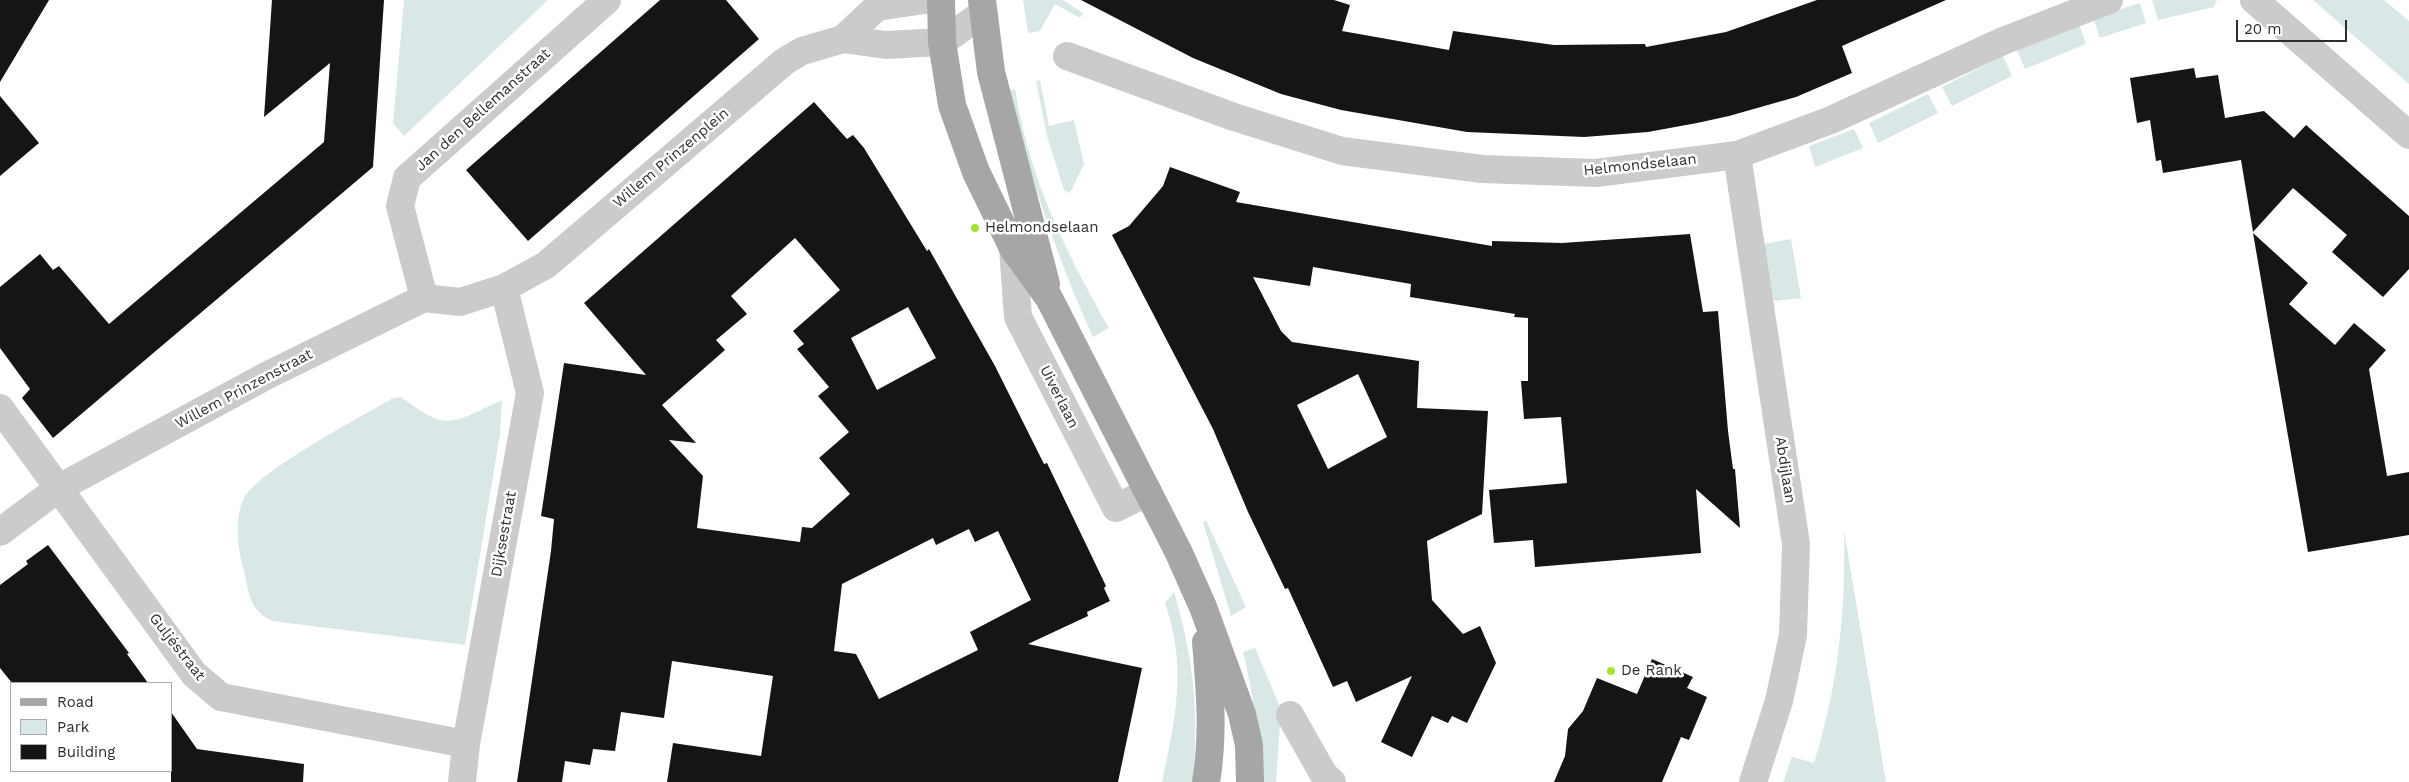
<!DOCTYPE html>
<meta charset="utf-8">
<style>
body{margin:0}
#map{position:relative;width:2409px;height:782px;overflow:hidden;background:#fff;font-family:"Work Sans",sans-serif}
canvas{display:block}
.legend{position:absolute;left:10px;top:682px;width:162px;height:90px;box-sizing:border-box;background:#fff;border:1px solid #ababab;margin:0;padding:6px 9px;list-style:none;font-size:15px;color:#2e2e2e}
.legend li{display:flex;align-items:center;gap:10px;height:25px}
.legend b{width:25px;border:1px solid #ababab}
.scale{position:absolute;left:2236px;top:20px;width:111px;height:22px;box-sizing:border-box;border:2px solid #2e2e2e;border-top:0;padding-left:6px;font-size:15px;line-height:18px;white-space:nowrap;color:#2e2e2e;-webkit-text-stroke:4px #fff;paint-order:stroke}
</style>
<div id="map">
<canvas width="2409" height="782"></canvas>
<ul class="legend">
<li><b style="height:6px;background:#a6a6a6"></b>Road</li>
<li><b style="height:14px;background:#d9e8e6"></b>Park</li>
<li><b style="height:14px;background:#151515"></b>Building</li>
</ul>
<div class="scale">20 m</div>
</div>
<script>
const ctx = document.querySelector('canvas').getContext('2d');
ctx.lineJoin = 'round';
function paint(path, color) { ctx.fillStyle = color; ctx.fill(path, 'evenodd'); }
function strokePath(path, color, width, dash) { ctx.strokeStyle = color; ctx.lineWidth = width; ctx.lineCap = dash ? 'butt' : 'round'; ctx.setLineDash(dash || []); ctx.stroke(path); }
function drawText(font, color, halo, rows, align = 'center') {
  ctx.font = font + ' "Work Sans",sans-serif'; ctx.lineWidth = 5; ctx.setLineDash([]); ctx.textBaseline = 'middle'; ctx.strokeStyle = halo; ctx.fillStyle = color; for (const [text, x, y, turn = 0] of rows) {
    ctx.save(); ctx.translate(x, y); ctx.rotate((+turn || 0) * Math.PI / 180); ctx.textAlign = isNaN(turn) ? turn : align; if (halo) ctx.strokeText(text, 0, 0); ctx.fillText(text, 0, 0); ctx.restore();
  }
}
paint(new Path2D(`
 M404,0H548L404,136L393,123Z
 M1023,0H1063L1083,13L1080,18L1055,4L1040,31L1028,33Z
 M2152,0H2217L2214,7L2158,20Z
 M2313,0H2384L2409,21V84Z
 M2140,3L2146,23L2100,38L2093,18Z
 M2079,24L2086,44L2025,69L2017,50Z
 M2003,56L2012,76L1952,106L1942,87Z
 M1040,80L1049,126L1074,120L1084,164L1070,193L1064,190L1047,136L1036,81Z
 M1015,89C1029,178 1065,251 1109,328L1093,337C1056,256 1031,176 1007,91Z
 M1928,94L1938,113L1878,143L1869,123Z
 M1854,129L1863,148L1815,167L1809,146Z
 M1791,239L1801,298L1775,301L1773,299L1763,244Z
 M401,397C449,433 451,423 502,400L500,434L465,645L272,621C249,610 249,593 244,571C238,549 234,522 243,500C255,472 363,416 393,398Z
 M1206,520L1246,607L1231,616L1203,522Z
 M1844,530L1886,782H1783L1792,757L1814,763C1838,687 1846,610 1844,530Z
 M1174,592C1194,660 1199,711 1193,782H1162C1176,716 1187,669 1165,603Z
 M1255,648L1281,709L1276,782H1261C1258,738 1254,695 1243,652Z`), '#d9e8e6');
paint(new Path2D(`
 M0,0H49L0,82Z
 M272,0H384L373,167L53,438L22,398L30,389L0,348V287L40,254L53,270L59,266L109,324L324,142L330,63L264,117Z
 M660,0H726L759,39L528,241L466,170Z
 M1081,0H1334L1350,5L1342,31L1449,50L1453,31L1554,45L1645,44L1646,47L1726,32L1817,0H1946L1842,46L1852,73L1796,97L1729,116L1697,123L1648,132L1584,137L1467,132L1341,110L1281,94L1193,58Z
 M2194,68L2196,78L2218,75L2225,118L2264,111L2294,138L2306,125L2409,216V269L2383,297L2332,252L2347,235L2293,188L2253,232L2241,160L2163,173L2161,160L2156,161L2150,120L2137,123L2130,78Z
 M0,96L39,143L0,176Z
 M814,102L847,139L853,135L864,148L927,251L929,249L995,366L1044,464L1047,463L1106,586L1104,588L1110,601L1087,612L1088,616L1028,644L1142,668L1118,782H667L673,743L761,756L773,676L672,661L664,718L621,712L615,751L593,749L590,765L565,761L562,782H517L551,551L554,519L541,516L564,363L646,375L584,303ZM795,238L840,290L793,331L804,344L797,349L829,387L818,396L849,432L819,458L850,494L812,528L802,527L800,542L697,528L703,476L669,440L696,443L662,405L725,350L716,340L747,314L731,296ZM908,307L936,358L877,390L851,338ZM969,529L975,542L998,531L1031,600L970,632L978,650L879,699L856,654L834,651L842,584L933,538L936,545Z
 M1170,167L1240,192L1236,202L1492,246V241L1562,243L1690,234L1703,312L1718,311L1728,431L1733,469H1735L1740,528L1696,489L1701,553L1535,567L1533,540L1494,543L1489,490L1567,483L1561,417L1524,419L1521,381H1528V318L1514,317L1515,314L1410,297L1411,284L1313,267L1310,286L1253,277L1281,331L1292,342L1419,361L1417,408L1488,411L1482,514L1427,541L1432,600L1463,634L1480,626L1496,663L1467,723L1452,716L1448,723L1432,716L1412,757L1381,742L1412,676L1356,702L1347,681L1333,687L1288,588L1285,589L1248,512L1213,429L1112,235L1129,226L1163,186ZM1358,374L1387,437L1328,469L1297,405Z
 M2253,233L2308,283L2289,304L2335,345L2354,323L2386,350L2369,369L2387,476L2409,472V535L2308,552Z
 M48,545L129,653L127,654L148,683H12L0,668V585L28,564L26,561Z
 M1652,659L1693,677L1687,688L1707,697L1689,740L1681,737L1662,782H1554L1565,756L1568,729L1583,711L1597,678L1637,694Z
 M171,712L197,749L304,764L303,782H171Z`), '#151515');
strokePath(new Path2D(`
 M2254,0L2409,135
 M843,39L886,45L942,42L982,14
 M1067,56L1234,117L1342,151L1482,169L1596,173L1737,155L1831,120L2003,41L2109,0
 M1737,155L1796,544L1793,635L1779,701L1753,782
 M1013,248L1018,317L1116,508L1148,492
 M424,298L400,206L407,178L607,0
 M0,408L194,674L221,697L466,744
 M0,532L59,488L266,376L424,298L460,302L504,288L546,265L785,61L802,51L843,39L877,7L925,0
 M1290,715L1324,775L1332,782
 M462,782L466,744L530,393L504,288`), '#cbcbcb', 28);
strokePath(new Path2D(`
 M941,0L942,42L952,105L976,172L1013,248L1049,298L1179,553L1203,607L1242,714L1249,745L1250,782
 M982,0L991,72L1046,284
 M1206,642C1210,689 1214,735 1206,782`), '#a6a6a6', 28);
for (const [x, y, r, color] of [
 [975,228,5,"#a8e133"],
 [1611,671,5,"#a8e133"]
]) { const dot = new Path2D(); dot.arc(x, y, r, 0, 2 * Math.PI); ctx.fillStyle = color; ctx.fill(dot); strokePath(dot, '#fff', 2); }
drawText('15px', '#2e2e2e', '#fff', [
 ["Jan den Bellemanstraat",483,110,-42],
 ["Willem Prinzenplein",671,158,-40],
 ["Helmondselaan",1640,165,-6],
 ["Willem Prinzenstraat",244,389,-28],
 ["Uiverlaan",1059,397,63],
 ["Abdijlaan",1785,470,81],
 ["Dijksestraat",504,534,-80],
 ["Guljéstraat",177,647,52]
]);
drawText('15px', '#2e2e2e', '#fff', [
 ["Helmondselaan",985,228],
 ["De Rank",1621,671]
], 'left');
</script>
